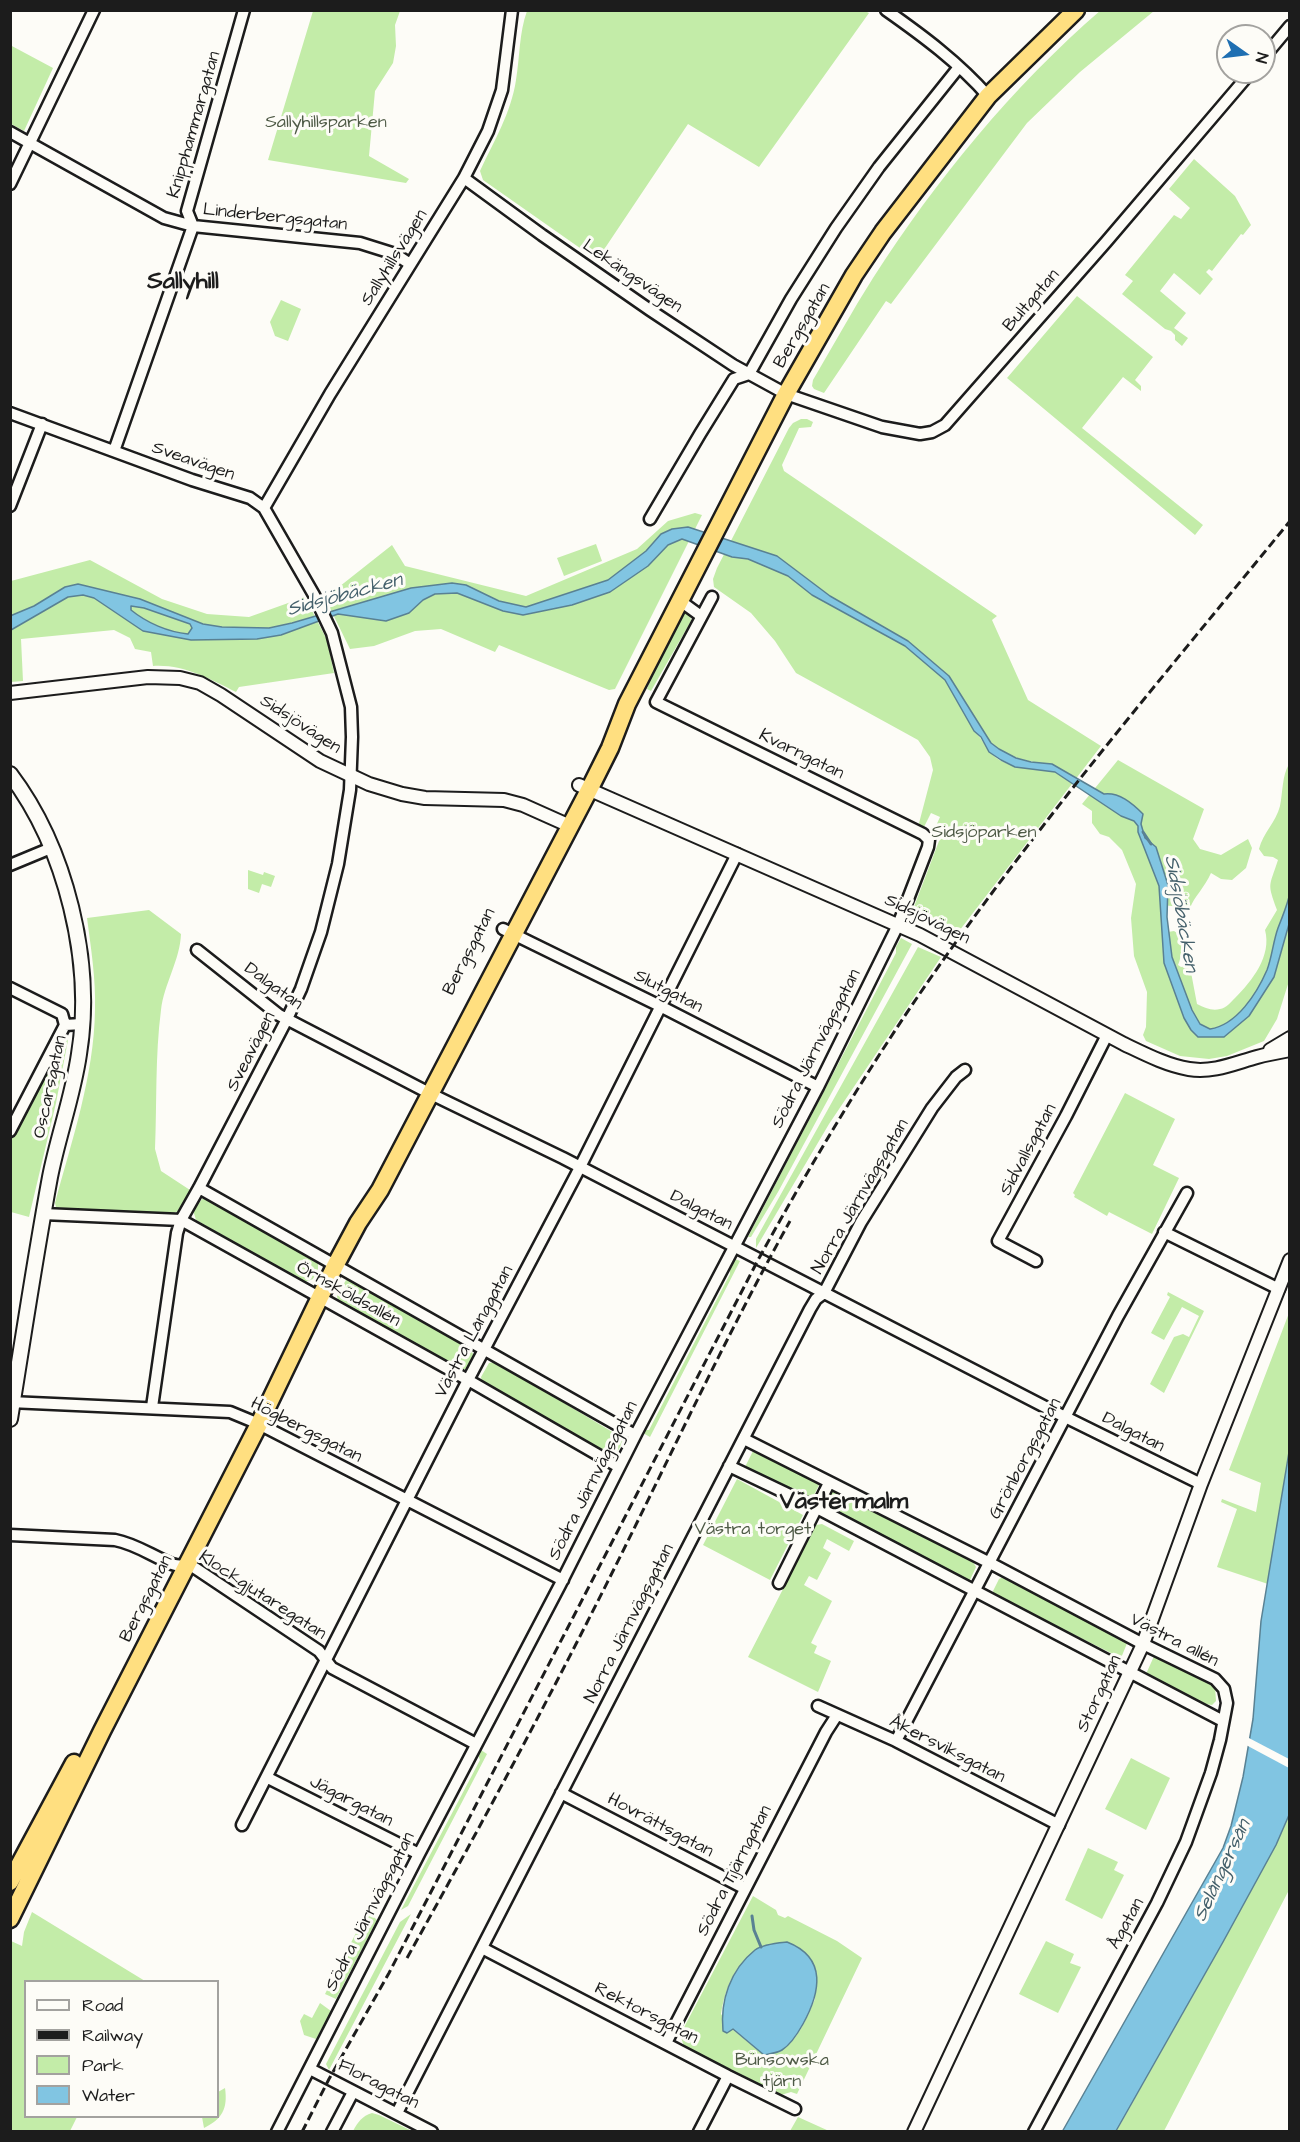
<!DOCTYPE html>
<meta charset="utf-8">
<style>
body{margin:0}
#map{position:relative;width:1300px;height:2142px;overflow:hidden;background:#fdfcf7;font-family:"Architects Daughter",sans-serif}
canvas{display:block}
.frame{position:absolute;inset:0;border:12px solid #1c1c1c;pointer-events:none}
.legend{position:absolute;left:24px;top:1980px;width:195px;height:138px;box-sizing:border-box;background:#fdfcf7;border:2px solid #a3a29f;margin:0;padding:8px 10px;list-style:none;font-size:18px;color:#1c1c1c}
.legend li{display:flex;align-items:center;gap:12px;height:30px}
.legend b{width:30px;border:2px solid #a3a29f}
.north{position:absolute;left:1216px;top:24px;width:60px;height:60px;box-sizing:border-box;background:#fdfcf7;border:2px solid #a3a29f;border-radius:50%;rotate:104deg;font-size:16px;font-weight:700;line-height:24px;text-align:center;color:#1c1c1c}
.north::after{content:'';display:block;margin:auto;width:21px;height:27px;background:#1f6fb2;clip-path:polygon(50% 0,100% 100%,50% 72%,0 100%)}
</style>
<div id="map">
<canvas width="1300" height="2142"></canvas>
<div class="frame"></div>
<ul class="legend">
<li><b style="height:8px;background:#fdfcf7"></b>Road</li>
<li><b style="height:8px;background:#1c1c1c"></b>Railway</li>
<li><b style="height:16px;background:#c3eca8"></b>Park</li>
<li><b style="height:16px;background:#81c5e2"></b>Water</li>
</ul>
<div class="north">N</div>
</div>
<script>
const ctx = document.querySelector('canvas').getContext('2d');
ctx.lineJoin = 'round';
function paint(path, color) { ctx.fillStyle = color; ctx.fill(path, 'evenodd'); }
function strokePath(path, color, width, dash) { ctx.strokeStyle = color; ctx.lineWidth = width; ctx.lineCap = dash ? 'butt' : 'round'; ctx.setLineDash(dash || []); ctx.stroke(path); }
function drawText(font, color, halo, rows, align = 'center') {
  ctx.font = font + ' "Architects Daughter",sans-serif'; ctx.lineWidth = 6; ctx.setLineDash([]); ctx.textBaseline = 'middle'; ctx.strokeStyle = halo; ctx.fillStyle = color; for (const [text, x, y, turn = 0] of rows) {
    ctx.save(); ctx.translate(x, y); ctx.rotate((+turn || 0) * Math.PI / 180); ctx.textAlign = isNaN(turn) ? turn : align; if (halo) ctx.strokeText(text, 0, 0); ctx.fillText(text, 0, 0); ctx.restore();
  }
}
paint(new Path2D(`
 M1101,10L1154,11L1080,72L1027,123L891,304L886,301L824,393L814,389L812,386L813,380C833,346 852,311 873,278C936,180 1012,87 1101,10Z
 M313,11H400L395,25L396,46L393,63L375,91L369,156L409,179L406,183L268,160Z
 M865,11L869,13L759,167L688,124L597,260L483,180L480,171C494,141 511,113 516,80C520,56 519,33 527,11Z
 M10,45L53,68L24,131L11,124Z
 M1194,159L1235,196L1251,225L1243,235L1241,234L1212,271L1209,269L1206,272L1213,279L1200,295L1174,273L1160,291L1186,313L1174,328L1188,338L1182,346L1175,340V335L1171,331L1165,329L1122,294L1133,281L1125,275L1174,215L1181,219L1190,208L1169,189Z
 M1077,296L1153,357L1135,380L1141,386V391L1123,377L1082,428L1203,525L1195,535L1007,378Z
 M281,300L301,309L288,341L275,336L270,322Z
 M801,419H807L813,422L811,427L799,428L782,465L784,471L997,616L992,620L1028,700L1101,746L953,939L917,918L912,912L939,841L947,834L935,828L940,817L931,813L923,829L918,827L933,770L930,757L918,740L796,673L775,641L751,613L714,587L713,579L717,568L789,428L793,423ZM777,556L830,596L908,641L949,676L991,743C1009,759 1029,762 1052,764C1031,766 1003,771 989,750C983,743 981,737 974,731L945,680L905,646L812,595L788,576L748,559Z
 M695,513L702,515L615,689L609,690L499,645L495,652L441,629L415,631L374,646L350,649L325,598L392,545L405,566L526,596L637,549L668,521Z
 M596,544L602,561L564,576L557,558Z
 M90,560L162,599L207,614L249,617L305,597L327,640L334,673L239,687L236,692C210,679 183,664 153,666L151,652L135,649L130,638L114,630L21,639L23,681L11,682V581Z
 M684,612L690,614L691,621L651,691L647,689L656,664Z
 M1118,760L1204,809L1193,839L1200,849L1221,855L1248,839L1252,848L1246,868L1232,880L1221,879L1211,873C1205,887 1194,897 1190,908L1162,905V933L1174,931L1186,939C1181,947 1182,956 1178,965L1181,967L1186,966L1190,967L1197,1004C1205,1008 1212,1011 1220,1009C1226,1008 1231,1002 1235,998C1252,981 1272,956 1265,930L1277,910C1267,882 1269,888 1278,860L1273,857L1264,856L1259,849C1263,833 1276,822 1280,806C1283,791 1282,776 1289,764L1290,902L1283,923L1289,924V981L1277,1019L1264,1041L1227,1056L1209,1059L1180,1056L1146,1041L1143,1035L1146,1027L1147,992L1134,956L1131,918L1136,884L1122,850L1109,837L1100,834L1092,823V811L1082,804Z
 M248,870L263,875L264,872L275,876L271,887L262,884L259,893L248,889Z
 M149,910L181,934C180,960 164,984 161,1010C155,1056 157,1103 155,1149L161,1171L190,1190C186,1197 182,1211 174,1213C157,1220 82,1210 59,1209L56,1207L55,1203C72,1140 94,1076 95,1010C96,979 91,949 87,918Z
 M901,938L912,944L778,1192L751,1237H748L896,953V947Z
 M918,947L941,957L829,1124L756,1248V1239Z
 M67,1038L68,1040L56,1103L29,1217L11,1212L10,1142L62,1040Z
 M1125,1093L1175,1119L1153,1165L1179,1178L1152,1234L1109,1212L1107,1216L1074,1197L1075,1195L1073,1193Z
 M203,1198L209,1199L318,1260V1270L313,1279L305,1282L196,1220L193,1210Z
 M733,1258L740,1261L650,1437L643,1433L644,1430H649L730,1274V1261Z
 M346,1280H352L470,1348L474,1356L468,1368L461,1370L338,1301L337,1296Z
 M1168,1292L1204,1311L1164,1393L1150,1384L1174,1337L1183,1334L1189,1337L1199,1316L1182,1307L1164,1340L1151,1333L1170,1297L1167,1295Z
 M1289,1313V1452L1268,1584L1217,1567L1237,1509L1221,1502L1222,1499L1256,1512L1261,1483L1229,1470Z
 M496,1362L619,1436L623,1442L615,1456H609L482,1383L481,1377L489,1363Z
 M754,1449L817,1482L819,1485L812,1499L807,1500L745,1467Z
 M737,1479L803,1515L770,1580L703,1545Z
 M835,1490L973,1562L976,1567L969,1582H965L827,1510L824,1505L830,1492Z
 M822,1524L854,1541L849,1551L827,1539L823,1548L831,1553L817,1580L809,1576L804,1585L832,1601L811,1643L817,1646L814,1653L831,1661L818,1692L748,1657L816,1525Z
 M1003,1577L1126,1639L1128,1641L1121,1658L994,1595L993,1591L999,1579Z
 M1155,1654L1207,1679L1215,1687L1216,1701L1212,1705L1206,1704L1146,1674Z
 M481,1750L487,1754L408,1906L401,1910L480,1760L478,1755Z
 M1131,1758L1170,1778L1146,1830L1105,1809Z
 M1289,1815V1890L1164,2131L1116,2132L1223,1942L1276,1845Z
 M1088,1848L1118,1862L1114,1870L1124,1875L1102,1919L1065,1900Z
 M753,1896L776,1910L778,1915L785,1918L788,1916L837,1941L862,1958L797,2094L791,2092L781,2095L684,2046L680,2035ZM787,1942L815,1999C808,2015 799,2039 783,2049C778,2053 770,2053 764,2055L732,2029L721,2014C727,1976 746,1944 787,1942Z
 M32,1912L145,1981L26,1982V2116L77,2117L70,2131H11V1941L22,1946L24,1932Z
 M411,1914L329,2070L326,2064L400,1922Z
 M369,1916L374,1917L377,1920L336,1999L325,1994L359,1927L364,1930L368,1922L364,1919Z
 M1046,1941L1074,1954L1070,1963L1081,1967L1058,2013L1019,1994Z
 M320,2003L331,2011L316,2039L304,2035L300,2021L304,2014L312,2018Z
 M225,2088C228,2109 222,2119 204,2128L202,2117L218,2116V2092Z
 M372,2113L379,2115L412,2131H353C358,2122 362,2116 372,2113Z
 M798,2117L829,2131H790Z`), '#c3eca8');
const water = new Path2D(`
 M688,527L777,556L830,596L908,641L949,676L991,743L999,749L1016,758L1031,762L1052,764L1104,794C1119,792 1132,803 1143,814L1141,824L1145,838L1156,847L1168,885L1167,917L1172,957L1192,1010L1200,1024L1210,1029C1237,1025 1257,993 1267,970C1272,957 1273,942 1278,928C1282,918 1286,908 1289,897V924L1274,977L1249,1016L1224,1037H1198L1191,1030L1184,1018L1164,963L1159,886L1138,832V826L1134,821L1121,816L1055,772L1015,767L1001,760L989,752L981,737L974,731L945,680L905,646L812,595L788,576L748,559L732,557L682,539L668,545L648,566L610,592L572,605L523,615L503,611L457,593L435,594L423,600L409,613L386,621L338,614L281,635L257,639L191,640L143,631L94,598L83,595L68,597L11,630L10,616L34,606L65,587L78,584L140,599L203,624L222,627L269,628L292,623L411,588L452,583L466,585L499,601L526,607L608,580L646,551L661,534L672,529ZM131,606L144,608L190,624L192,628L188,634C168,632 147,623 131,610Z
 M1289,1452V1815L1276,1845L1223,1942L1116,2131L1062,2132L1223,1848L1231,1826L1243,1777L1253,1719L1261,1621Z
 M787,1942C828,1958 820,1993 803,2024C798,2033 790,2045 782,2050C777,2053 769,2054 764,2055L733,2029L727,2033L723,2031C720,2001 730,1970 755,1950C763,1944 777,1943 787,1942Z`);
paint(water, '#81c5e2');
strokePath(water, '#598193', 1.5);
paint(new Path2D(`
 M1247,1737L1289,1759V1768L1246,1745Z`), '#fdfcf7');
strokePath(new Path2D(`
 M1143,832L1151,844
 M752,1916L754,1930L761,1947`), '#598193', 3);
const minor = new Path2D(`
 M886,10C923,36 958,62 988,96
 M1264,57L1290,26
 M10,132L164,218L193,226L360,243L395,254L410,264
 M464,178L542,235L650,310L733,365L786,394L882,427L920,434L932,432L945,425L974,392L1106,242L1251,72
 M10,184L94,10
 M10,413L192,480L250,498L264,508L314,595L332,633L351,707L352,737L350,790L338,864L321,932L301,989L287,1019L199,1188L181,1220L177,1233L152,1407
 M114,451L193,226L187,211L244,10
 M10,506L42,424
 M264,508L330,394L464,178L488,131L502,90L512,10
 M650,519L700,434L734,379L749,374L791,299L836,228L879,167L959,67
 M679,600L701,616
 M10,865L51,848
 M503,929L660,1006L818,1087
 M197,950L279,1015L431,1094L563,1158L1051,1410L1201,1484
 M10,988L62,1014L65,1025
 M10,1131L65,1025L82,1024
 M199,1188L635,1435
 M43,1214L181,1220L468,1380L619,1467
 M1164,1232L1279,1289
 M1036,1261L998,1241L1066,1116L1107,1035
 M10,1402L230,1412L259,1424L563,1580
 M744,1439L990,1563L1143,1644L1215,1679L1224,1689L1227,1703L1220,1740L1211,1773L1186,1842L1157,1903L1034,2132
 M729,1466L817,1508L1223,1721
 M10,1535L115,1540C136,1544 152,1556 172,1564C179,1567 187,1564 195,1568L319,1651L332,1668L476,1744
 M779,1583L829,1483
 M818,1706L896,1741L1059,1825
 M896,1741L1118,1316L1187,1193
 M268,1778L419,1854
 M561,1793L744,1888
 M242,1825L468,1380L576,1175L737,854
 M482,1948L728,2076L795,2109
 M666,2043L826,1732L837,1715
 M310,2069L432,2132
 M397,2113L810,1309L816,1299L824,1293L861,1222L932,1108L956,1077L965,1070
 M277,2132L419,1854L560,1585L637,1432L818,1087L898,925L928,847L929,840L923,834L656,702L712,597
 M332,2132L353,2092
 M699,2132L728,2076`);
const tertiary = new Path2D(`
 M10,693L148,677L180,678L200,683L221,695L320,761L369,784L402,794L425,798L504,800L523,805L570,826
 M579,785L920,935L1124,1044C1145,1054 1166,1065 1189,1069C1213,1073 1235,1063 1257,1057C1268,1054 1279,1052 1290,1050
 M1270,1050L1290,1038
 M914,2132L1143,1644L1201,1484L1290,1260`);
const secondary = new Path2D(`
 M10,774C66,848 94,962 79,1054C73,1096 58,1136 50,1177C35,1258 23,1339 10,1419`);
const trunk = new Path2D(`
 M10,1882L74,1763
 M10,1919L102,1731L259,1424L335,1266L358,1223L380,1190L589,790L610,748L627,704L786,394L854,275L883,232L988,96L1076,10`);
strokePath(minor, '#1c1c1c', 15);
strokePath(tertiary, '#1c1c1c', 16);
strokePath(secondary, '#1c1c1c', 18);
strokePath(trunk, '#1c1c1c', 21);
strokePath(minor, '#fdfcf7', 10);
strokePath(tertiary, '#fdfcf7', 12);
strokePath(secondary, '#fdfcf7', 14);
strokePath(trunk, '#ffdf80', 16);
strokePath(new Path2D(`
 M407,1958C478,1831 547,1703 612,1573C671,1455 726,1336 790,1221
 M302,2132L329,2079L389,1973L758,1260C817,1153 880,1048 951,949C1057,801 1175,662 1290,521`), '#1c1c1c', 3, [9, 4.5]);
drawText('18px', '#4e5a46', '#fdfcf7', [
 ["Sallyhillsparken",326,123],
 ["Sidsjöparken",984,833],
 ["Västra torget",753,1530],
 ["Bünsowska",782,2061],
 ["tjärn",782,2082]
]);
drawText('18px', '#1c1c1c', '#fdfcf7', [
 ["Knipphammargatan",195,125,-74],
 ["Linderbergsgatan",275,218,6],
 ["Sallyhillsvägen",395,258,-58],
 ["Lekängsvägen",632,277,34],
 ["Bultgatan",1032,301,-49],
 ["Bergsgatan",803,326,-60],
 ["Sveavägen",193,462,19],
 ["Sidsjövägen",300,725,33],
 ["Kvarngatan",801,755,26],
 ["Sidsjövägen",927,920,26],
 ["Bergsgatan",470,952,-63],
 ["Dalgatan",273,987,36],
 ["Slutgatan",668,992,27],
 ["Södra Järnvägsgatan",817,1049,-63],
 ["Sveavägen",252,1052,-63],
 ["Oscarsgatan",51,1087,-78],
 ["Sidvallsgatan",1029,1150,-62],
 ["Norra Järnvägsgatan",861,1197,-60],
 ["Dalgatan",701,1211,27],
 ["Örnsköldsallén",348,1295,29],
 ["Västra Långgatan",475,1332,-62],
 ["Högbergsgatan",306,1431,27],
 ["Dalgatan",1133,1433,27],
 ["Grönborgsgatan",1026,1459,-62],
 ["Södra Järnvägsgatan",594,1481,-63],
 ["Klockgjutaregatan",262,1596,33],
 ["Bergsgatan",147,1599,-63],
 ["Norra Järnvägsgatan",630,1624,-63],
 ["Västra allén",1174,1641,27],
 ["Storgatan",1100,1694,-65],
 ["Åkersviksgatan",947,1750,27],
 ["Jägargatan",351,1802,27],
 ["Hovrättsgatan",660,1826,28],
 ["Södra Tjärngatan",735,1871,-63],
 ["Södra Järnvägsgatan",371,1912,-63],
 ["Ågatan",1127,1924,-61],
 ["Rektorsgatan",646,2014,27],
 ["Floragatan",378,2085,27]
]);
drawText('italic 20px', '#44606b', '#fdfcf7', [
 ["Sidsjöbäcken",345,596,-15],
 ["Sidsjöbäcken",1180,914,80],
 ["Selångersån",1223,1871,-65]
]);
drawText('bold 24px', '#1c1c1c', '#fdfcf7', [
 ["Sallyhill",183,283],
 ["Västermalm",844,1503]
]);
</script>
